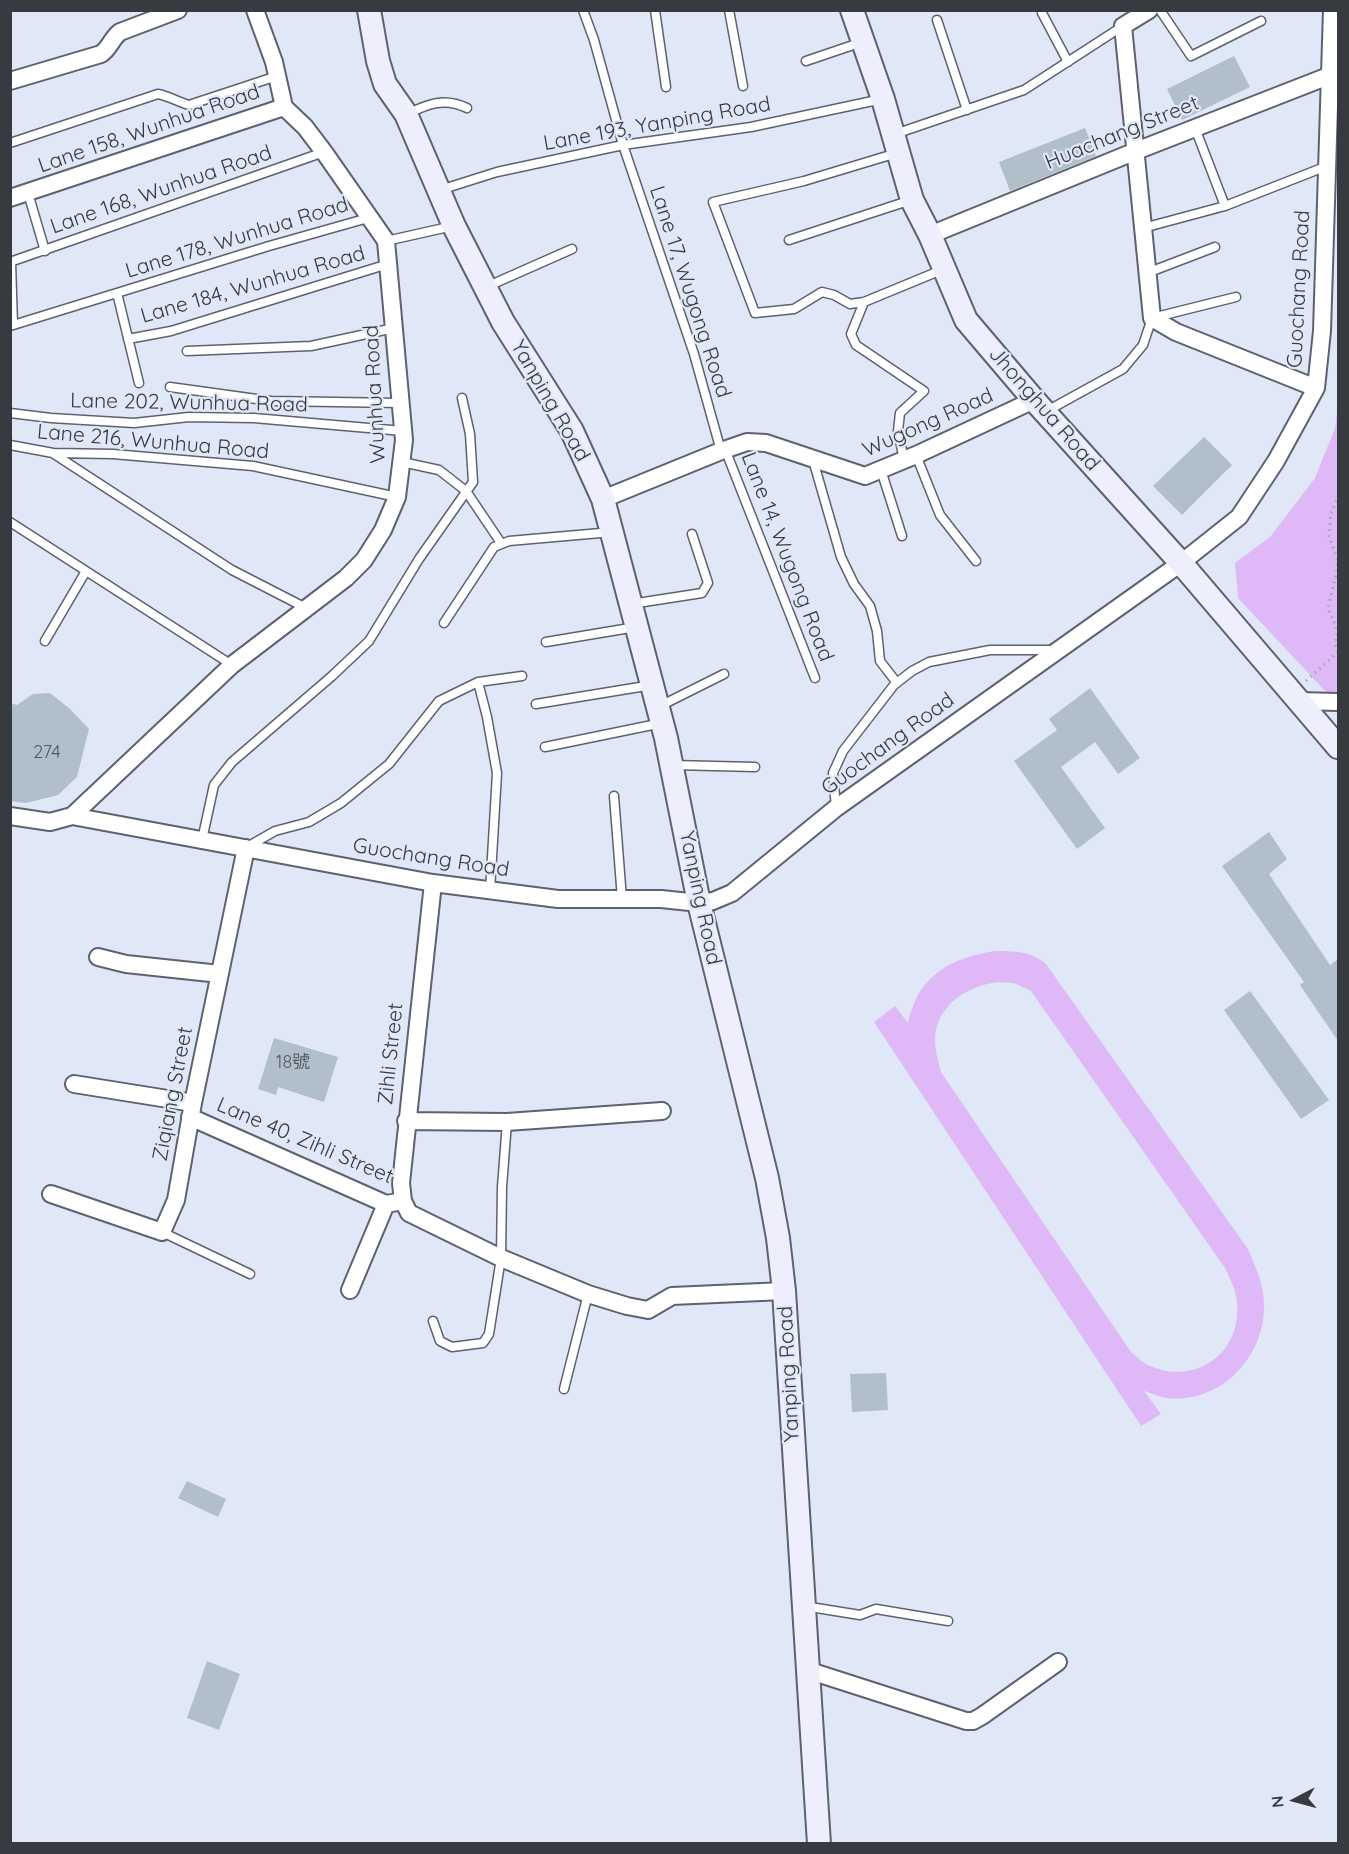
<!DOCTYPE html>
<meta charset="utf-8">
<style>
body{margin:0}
#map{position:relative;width:1349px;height:1854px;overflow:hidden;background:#e0e8f7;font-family:Quicksand,sans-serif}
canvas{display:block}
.frame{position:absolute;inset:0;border:12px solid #373a3f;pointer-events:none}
.north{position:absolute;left:1265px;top:1770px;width:60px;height:60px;-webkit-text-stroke:4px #e0e8f7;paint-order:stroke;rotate:264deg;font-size:16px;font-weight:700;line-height:24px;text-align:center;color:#373a3f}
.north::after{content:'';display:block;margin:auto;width:21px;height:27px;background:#373a3f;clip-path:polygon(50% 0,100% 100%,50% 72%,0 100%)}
</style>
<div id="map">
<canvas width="1349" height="1854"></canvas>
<div class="frame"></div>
<div class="north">N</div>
</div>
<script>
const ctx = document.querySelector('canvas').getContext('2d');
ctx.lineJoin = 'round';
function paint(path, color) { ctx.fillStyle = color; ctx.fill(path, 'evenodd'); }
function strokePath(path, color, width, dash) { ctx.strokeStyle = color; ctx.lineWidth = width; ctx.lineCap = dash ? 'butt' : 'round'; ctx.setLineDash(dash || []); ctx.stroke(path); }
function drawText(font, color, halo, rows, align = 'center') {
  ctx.font = font + ' Quicksand,"Noto Sans TC",sans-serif'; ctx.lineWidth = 4.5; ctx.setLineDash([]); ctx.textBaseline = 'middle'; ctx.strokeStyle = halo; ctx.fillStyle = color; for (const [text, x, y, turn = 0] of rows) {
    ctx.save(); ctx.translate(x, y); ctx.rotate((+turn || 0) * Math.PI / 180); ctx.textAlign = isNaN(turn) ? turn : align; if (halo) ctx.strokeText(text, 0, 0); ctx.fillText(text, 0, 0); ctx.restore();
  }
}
paint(new Path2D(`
 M1338,405V696L1327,693L1238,598L1235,563L1270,537L1315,478L1335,428Z
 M995,951C1014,951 1031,951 1046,964L1248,1249C1254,1264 1261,1278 1263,1293C1272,1349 1225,1405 1166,1398C1159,1397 1151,1393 1144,1391L1161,1414L1141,1426L874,1022L895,1006L908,1023C909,1015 912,1008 915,1001C930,968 962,956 995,951ZM998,982L1014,983L1031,991L1225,1268C1230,1279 1236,1290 1237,1303C1242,1354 1193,1388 1146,1364C1141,1361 1136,1356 1131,1352L941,1072C938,1061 934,1047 935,1035C940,1002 969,986 998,982Z`), '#dfb9f7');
paint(new Path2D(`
 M1234,56L1250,87L1182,120L1167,89Z
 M1085,128L1096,156L1010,191L999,162Z
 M1204,437L1232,465L1182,515L1153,486Z
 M1090,688L1140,758L1118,774L1095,742L1061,767L1105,828L1077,849L1014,761L1057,730L1049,719Z
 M50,693L70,709L89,729L77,777L58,795L26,803L10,801V703L17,705L33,694Z
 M1269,832L1287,859L1269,874L1330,965L1338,959V1041L1300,985L1304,982L1222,866Z
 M1250,991L1329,1100L1301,1119L1224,1010Z
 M274,1038L338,1057L324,1102L278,1087L276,1095L258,1089Z
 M886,1373L888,1410L852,1412L850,1374Z
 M187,1481L226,1499L218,1517L178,1498Z
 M207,1661L240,1674L219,1730L187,1718Z`), '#b0bfc9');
const lane = new Path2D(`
 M583,10L594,40L623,145L694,354L721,451
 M655,10L666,87
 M729,10L743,86
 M1160,10L1191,56L1261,21
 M1042,13L1068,62
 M937,20L967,110
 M806,61L862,42
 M407,114C428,104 444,97 467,108
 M1195,128L1225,206
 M895,134L1024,90L1123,26
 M10,143L158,94C169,96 178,102 189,105L277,76
 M897,153L804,181L713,202L755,313L794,309L822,292L834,295L850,304L864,302L944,269
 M440,190L497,172L623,145L751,127L882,99
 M28,193L45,251
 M1143,228L1225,206L1327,166
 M789,240L911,200
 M386,241L453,226
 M10,262L324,152
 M11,262L13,325
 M1147,273L1215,247
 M486,287L572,249
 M117,293L139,383
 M864,302L851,334L856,345L924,391L900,413L898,431L904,460
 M10,326L269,246L368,218
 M128,339L171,331L388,264
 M187,351L311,346L394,328
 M170,387L271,401L400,403
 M1045,412L1123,369L1143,345L1152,318L1236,297
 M10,413L51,418L134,423L189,417L254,418L403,431
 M10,445L53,453L113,454L253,466L397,497
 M725,449L815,678
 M54,454L232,570L306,608
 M916,455L940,515L976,561
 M813,460L841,557L854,584L870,606L877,631L880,661L897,683
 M402,462L439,470L466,491L501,543
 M881,470L902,536
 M10,522L232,665
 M631,604L702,593L708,583L692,534
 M444,623L494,547L509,541L612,532
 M45,641L86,571
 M546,642L636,627
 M478,682L487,717L497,773L490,891
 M536,704L652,685
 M660,706L724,674
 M545,747L662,723
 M672,765L755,767
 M614,796L622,899
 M836,808L833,773L843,751L894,685L912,671L929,662L990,650H1053
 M202,840L214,785L232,762L332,676L369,641L419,559L473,482L470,434L462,398
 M247,847L275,831L309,822L341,803L389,764L439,701L478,682L522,676
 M162,1232L250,1274
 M433,1321L440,1341L452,1347L483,1343L489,1334L501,1258L502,1187L507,1122
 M564,1389L588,1294
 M804,1606L860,1615L876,1609L948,1621`);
const street = new Path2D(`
 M1149,10L1123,26L1152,318L1176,332L1316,388
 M10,81L101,54C110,48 111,39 120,32L178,10
 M10,198L284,107
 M930,235L1136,151L1331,75
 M603,499L721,451L747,442L766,443L865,476L916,455L1034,400
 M1298,701L1338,702
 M10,816L50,822L72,816L433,883L558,899H661L699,903L713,901L732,893L836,808L1181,563L1239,517L1276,461L1316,388L1322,331L1332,10
 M72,816L232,665L346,578L364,560L383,530L397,497L404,440L386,241L324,152L305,127L284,107L274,62L255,10
 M433,883L401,1183L403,1201L409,1213L501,1258L588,1294L627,1306L648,1310L672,1296L784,1291
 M98,957L126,964L220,974
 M74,1084L193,1103
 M190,1117L386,1204L403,1201
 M406,1121L507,1122L662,1111
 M51,1194L162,1232L176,1200L193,1103L246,848
 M350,1290L386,1204
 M807,1670L966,1721H973L982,1716L1058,1662`);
const secondary = new Path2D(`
 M369,10L378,61L385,84L406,114L454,226L503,322L572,431L603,499L666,738L699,903L767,1178L778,1238L784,1291L819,1844
 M852,10L883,99L912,200L930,235L966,320L1034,400L1181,563L1338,747`);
strokePath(lane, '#5c626f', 11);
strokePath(street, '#5c626f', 20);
strokePath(secondary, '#5c626f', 26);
strokePath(new Path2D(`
 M1338,652L1335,645L1337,634L1335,624L1328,608L1337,570V559L1329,536L1331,513L1338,498
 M1306,681L1338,652`), '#a2a8b3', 3, [1.5, 4.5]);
strokePath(lane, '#fff', 8);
strokePath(street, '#fff', 16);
strokePath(secondary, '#efeefc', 22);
drawText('18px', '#555b62', null, [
 ["274",47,753],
 ["18號",293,1063]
]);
drawText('21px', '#373a3f', '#e0e8f7', [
 ["Lane 193, Yanping Road",657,124,-10],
 ["Lane 158, Wunhua Road",149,129,-19],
 ["Huachang Street",1122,133,-22],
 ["Lane 168, Wunhua Road",161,190,-19],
 ["Lane 178, Wunhua Road",237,238,-17],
 ["Lane 184, Wunhua Road",253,285,-16],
 ["Guochang Road",1299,289,-87],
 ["Lane 17, Wugong Road",690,292,72],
 ["Wunhua Road",375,394,-93],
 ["Yanping Road",550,401,60],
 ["Lane 202, Wunhua Road",189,403,1],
 ["Jhonghua Road",1044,409,49],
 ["Wugong Road",928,423,-24],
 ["Lane 216, Wunhua Road",153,442,5],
 ["Lane 14, Wugong Road",787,557,69],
 ["Guochang Road",888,744,-36],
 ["Guochang Road",431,858,9],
 ["Yanping Road",700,898,78],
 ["Zihli Street",391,1054,-84],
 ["Ziqiang Street",173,1094,-79],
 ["Lane 40, Zihli Street",305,1141,23],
 ["Yanping Road",789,1374,-93]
]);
</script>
